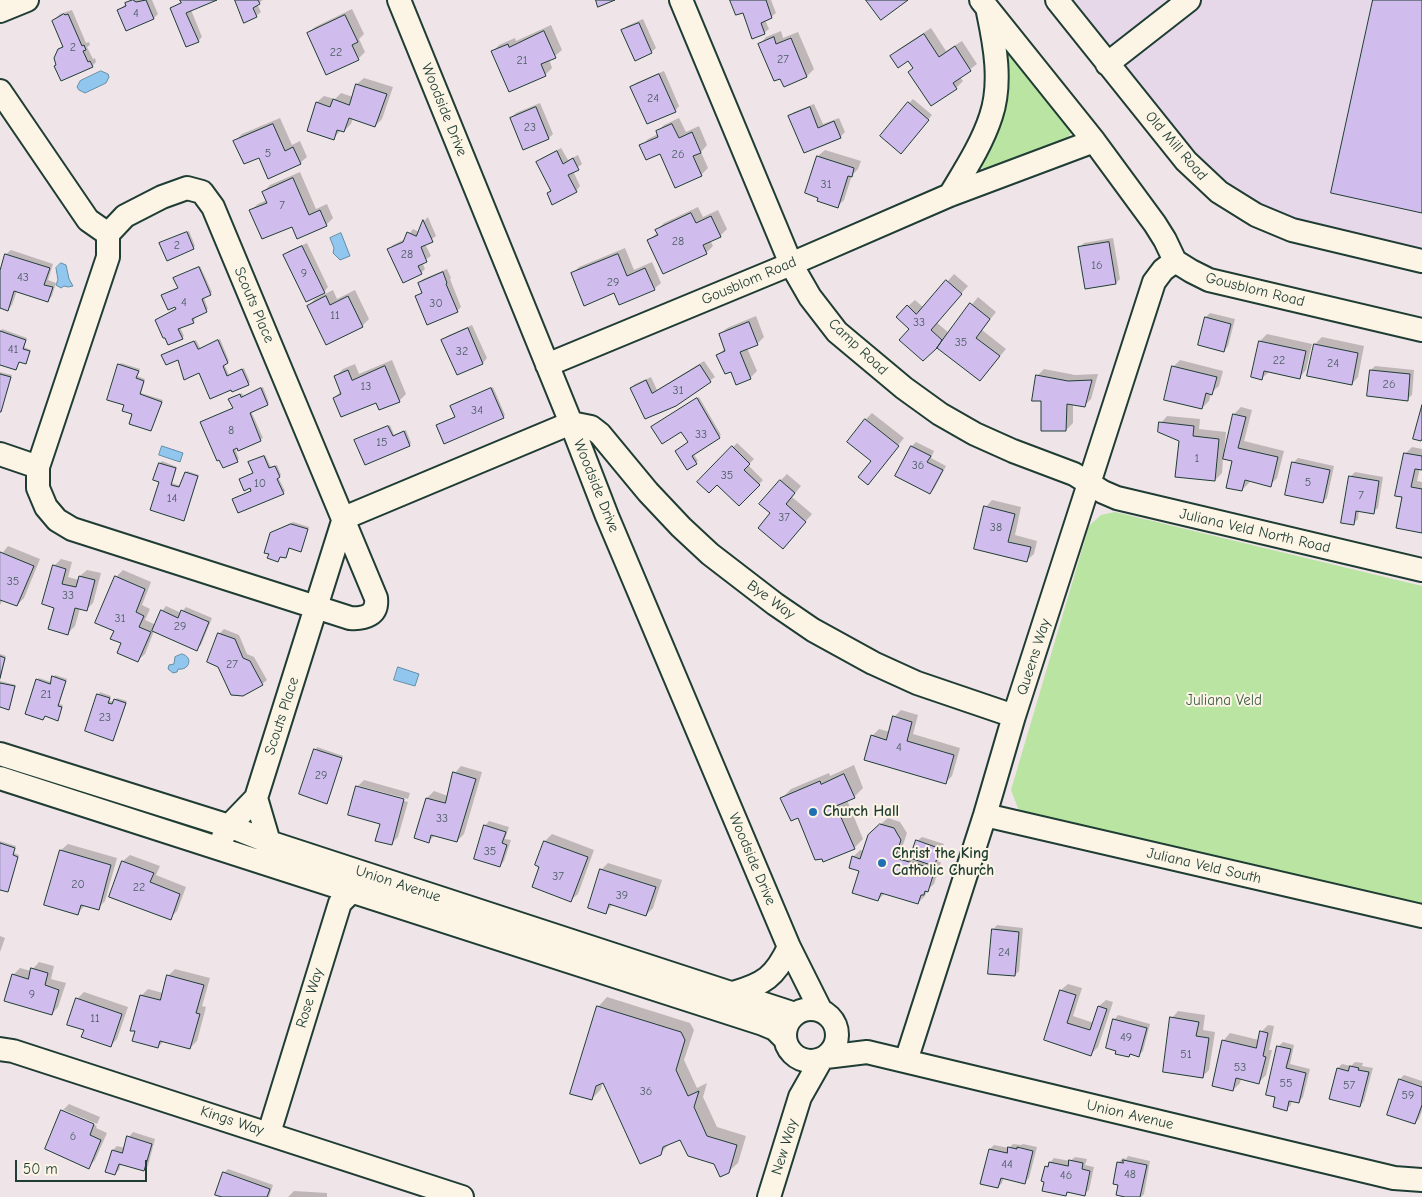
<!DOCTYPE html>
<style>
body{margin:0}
#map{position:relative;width:1422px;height:1197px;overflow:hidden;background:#efe4e7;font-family:"Comic Neue",sans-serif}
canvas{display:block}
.scale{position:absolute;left:15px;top:1160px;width:132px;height:22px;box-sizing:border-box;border:2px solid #1f3d34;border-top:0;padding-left:6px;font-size:15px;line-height:18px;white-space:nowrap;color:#1f3d34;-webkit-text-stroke:4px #fcf5e5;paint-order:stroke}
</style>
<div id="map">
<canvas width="1422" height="1197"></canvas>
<div class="scale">50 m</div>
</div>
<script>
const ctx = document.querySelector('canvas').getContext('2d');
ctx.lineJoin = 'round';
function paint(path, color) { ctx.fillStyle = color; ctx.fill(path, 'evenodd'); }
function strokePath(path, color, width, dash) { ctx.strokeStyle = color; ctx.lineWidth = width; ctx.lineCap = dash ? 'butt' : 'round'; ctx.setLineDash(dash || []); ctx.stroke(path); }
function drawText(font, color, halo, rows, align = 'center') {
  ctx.font = font + ' "Comic Neue",sans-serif'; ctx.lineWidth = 4; ctx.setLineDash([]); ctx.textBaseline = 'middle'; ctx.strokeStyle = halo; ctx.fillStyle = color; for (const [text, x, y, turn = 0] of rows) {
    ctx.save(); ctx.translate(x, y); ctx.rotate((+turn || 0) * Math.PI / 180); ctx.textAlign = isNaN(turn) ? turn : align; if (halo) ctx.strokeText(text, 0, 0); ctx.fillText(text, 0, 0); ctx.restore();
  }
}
paint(new Path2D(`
 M1057,0H1422V261L1238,205Z`), '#e6d8e9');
paint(new Path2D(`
 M1009,49L1072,126L1071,133L1066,140L985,170L981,166L996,137L1002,115L1010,73L1006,56Z
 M1115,512L1422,586V908L1026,819L1018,808L1011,790L1089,526L1101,515Z
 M0,764L204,829L207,833L0,771Z`), '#b9e4a1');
const water = new Path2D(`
 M101,71L108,74L109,77L106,83L85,93L79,90L77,87L80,81Z
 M341,233L350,256L340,260L333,253L334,248L330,238Z
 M61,263L66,265L69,279L73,286L68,287L64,286L61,288L56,285L58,280L56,268Z
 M162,446L183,453L180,462L159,455Z
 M182,654C194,657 189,671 178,669L177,672L173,673L168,669L169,665L174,664L175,657Z
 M398,667L419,674L415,686L394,680Z`);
paint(water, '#91c6ef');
strokePath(water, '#638fa4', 1);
paint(new Path2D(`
 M130,0H152L158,14L154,18L119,10Z
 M181,0H214L191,10L202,37L198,41L171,9L182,1Z
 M236,0H263L257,4L261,12L256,16Z
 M732,0H771L776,13L771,17L765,20L769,29L764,33Z
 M352,9L364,34L359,39L365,52L358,59L308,33L315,27Z
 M72,10L86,43L89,42L90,45L87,47L93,59L95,58L96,62L92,66L57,64L59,50L63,45L53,21L60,14Z
 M643,19L656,48L651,52L623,30L627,26Z
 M551,25L562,50L555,56L549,59L552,68L545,75L492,52L499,45L515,38L516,41Z
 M931,28L946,51L962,41L977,64L960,77L963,81L956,88L914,67L909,59L892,56L899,49Z
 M781,31L783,38L798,32L814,69L807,76L760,44L766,37Z
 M664,71L679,106L675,111L632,87L636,83Z
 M364,78L393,87L382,119L375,126L353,118L351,124L344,131L341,130L333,139L317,102L324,96L335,99L341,93L353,97L357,84Z
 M913,99L932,115L905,148L909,103Z
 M540,103L553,134L549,138L511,118L516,113Z
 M814,104L823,124L839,118L845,132L840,137L804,152L789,116L794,112Z
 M280,118L292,145L300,141L307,157L300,163L260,156L235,141L242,134Z
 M679,118L686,132L699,126L707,145L701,152L708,168L701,175L660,153L641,146L648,139L658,134L657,132L664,125Z
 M561,148L568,160L578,155L582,164L573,171L580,186L576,191L548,194L552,190L537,162L542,158Z
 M825,150L861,161L858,169L852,175L844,200L837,207L819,197L807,193L818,156Z
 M300,172L316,209L327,204L333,218L326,225H292L251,210L258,204L267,200L263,192L270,185Z
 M698,207L703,217L718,210L727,229L720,236L710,240L713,246L706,253L649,240L658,232L657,230L664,223Z
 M428,217L436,236L425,244L431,256L422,262L425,269L421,273L389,249L393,245L405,239L413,229L419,232L424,221Z
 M189,231L195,246L193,248L163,242Z
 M1113,238L1120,279L1116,283L1079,248L1084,243Z
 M307,243L328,287L324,292L285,256L289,251Z
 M625,248L634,270L652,262L661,283L654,289L615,292L572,274L579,267Z
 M11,250L53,264L48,280L56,283L52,296L48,301L17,291L12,305L8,310L0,307V267L2,268L6,254Z
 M200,266L212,292L204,298L208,309L194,317L195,320L193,322L180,327L184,336L182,338L156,320L177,308L163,295L179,287L175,278Z
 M447,269L451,278L450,279L461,307L457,311L416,297L423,291L419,283L423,279Z
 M954,274L968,286L936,322L949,333L978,297L996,312L982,330L1006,349L980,380L937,346L910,329L908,306L915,300L924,308Z
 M333,290L337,299L355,290L369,319L362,326L308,306L315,299Z
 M1210,313L1235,319L1228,346L1224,351L1206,317Z
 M756,316L764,337L757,344L747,348L757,371L750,378L732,370L718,355L725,348L720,334L727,328Z
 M472,325L487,358L483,363L458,374L443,340L447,336Z
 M2,329L27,338L24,347L31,350L27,361L25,362L20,361L16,369L0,364V331Z
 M1267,334L1312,344L1306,370L1300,377L1269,372L1262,378L1260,341Z
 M1322,337L1364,346L1358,377L1352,384L1309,375L1315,344Z
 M220,339L229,361L224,364L229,375L244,368L250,382L248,384L200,372L178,359L165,354L196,340L200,348Z
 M392,360L406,394L399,401H377L334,398L341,391L336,376L343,369L355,364L359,374Z
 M1180,360L1223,371L1219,386L1211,393L1209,401L1202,408L1173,367Z
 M704,361L715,377L675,405L631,388L635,384L651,377L657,390Z
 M121,363L140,369L137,376L145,379L141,393L163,400L152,427L125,404L119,365Z
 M1375,366L1414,370L1412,395L1407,399L1371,370Z
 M1044,369L1075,375L1098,374L1091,399L1084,406L1073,404V423L1066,430L1043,400L1037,376Z
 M0,372L12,375L1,411H0Z
 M263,387L269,403L251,411L263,438L238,449L237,447L235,448L239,459L224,467L234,408L232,398L242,393L243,396Z
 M493,387L505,415L503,417L439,424L456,416L452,406L453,404Z
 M699,397L721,435L693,453L698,461L687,469L689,442L681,430L655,426Z
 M1241,407L1252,410L1244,441L1284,451L1277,478L1270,485L1250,480L1249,483L1242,490L1234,460L1223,458L1222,473L1215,480L1180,440L1161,423L1167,416L1200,419L1199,429L1226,432L1224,454H1225L1234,414Z
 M872,413L904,438L868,483L873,460L865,420Z
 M390,425L394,435L406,430L411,443L409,445L356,440Z
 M916,442L934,451L931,458L946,466L934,489L930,493L897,475L912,446Z
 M737,443L754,459L748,465L763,480L739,505L717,483L699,482Z
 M1412,447L1422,449V469L1420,468L1417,481L1422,482V532L1404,496L1405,454Z
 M265,455L271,467L277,465L281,475L278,477L285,491L283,493L233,499L252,490L259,472L250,462Z
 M1298,458L1334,466L1327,498L1323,502L1293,463Z
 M162,461L177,467L172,483L181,486L187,471L199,475L183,520L160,481V463Z
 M1355,472L1383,477L1378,508L1373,512L1359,510L1358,519L1353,524L1350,477Z
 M787,474L801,486L792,497L812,514L789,541L772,513L780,481Z
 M992,500L1021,507L1015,535L1037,541L1034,554L1027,560L976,548L986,507Z
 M293,522L309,527L302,549L301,551L290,547L287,555L286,557L280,555L278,560L273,532Z
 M8,546L40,559L24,598L17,605L3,599L0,605V556Z
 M61,559L72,562L68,577L79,580L80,576L87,570L101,573L93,603L86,610L80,608L75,626L68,633L55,607L54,566Z
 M123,570L151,582L142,605L150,609L145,620L156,625L162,611L166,606L181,613L186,607L212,618L201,645L196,649L154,631L145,654L138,660L115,631L116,577Z
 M224,629L239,635L247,654L254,657L267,680L262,684L219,634Z
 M0,654L6,656L0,681L16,685L9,708L0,706Z
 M55,675L67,679L59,704L63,705L57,719L45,715L43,719L37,680L39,678L51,682Z
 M100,692L111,696L109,701L114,702L117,698L127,701L113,740L86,731Z
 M901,710L918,715L913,734L960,748L952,776L945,783L872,736L879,729L890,732L894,717Z
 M317,747L343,756L327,802L300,794Z
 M854,765L863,788L854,797L847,800L863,839L854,848L798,817L782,798L791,789L829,773L830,776Z
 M461,766L482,772L464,834L457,841L435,835L429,841L427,798L434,791L448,796L455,773Z
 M364,780L410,793L408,799L359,786V788L408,802L398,837L391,844L381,823L357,787Z
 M888,818L900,822L907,833L901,851L913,854L917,841L922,837L944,844L938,862H941L934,884L927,890L925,896L918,903L885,893L878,900L853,857L860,850L864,851L876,828Z
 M489,821L509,827L505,839L511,840L504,861L500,866L485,826Z
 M552,834L594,850L578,894L571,900L541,866L537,864L545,841Z
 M0,841L16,846L14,853L19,855L7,891L0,889Z
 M68,844L117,858L105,901L98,908L85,905L78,913L61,850Z
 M130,855L160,866L156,875L186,887L177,911L170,918L111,896L123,861Z
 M608,863L662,880L653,908L646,915L613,904L606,912L601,870Z
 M997,925L1023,928L1019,971L1015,975L993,930Z
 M0,936L5,938L0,952Z
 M39,962L54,966L51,979L66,983L58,1007L52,1014L13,975L20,968L31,971Z
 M175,969L210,978L202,1006L206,1007L197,1041L190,1048L164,1041L158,1047L141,996L148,989L163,993L168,976Z
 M1068,984L1082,988L1073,1016L1094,1023L1099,1006L1106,1000L1113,1002L1098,1047L1091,1054L1046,1039L1061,990Z
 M84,992L128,1007L117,1039L110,1046L85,1029L77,999Z
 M607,997L690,1023L694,1030L684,1060L697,1088L707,1083L703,1097L717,1127L746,1136L738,1163L728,1172L681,1138L670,1143L660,1154L603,1081L601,1089L592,1099L598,1007Z
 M1178,1011L1205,1015L1203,1030L1215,1032L1209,1070L1202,1077L1172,1018Z
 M1118,1015L1150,1024L1143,1051L1139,1055L1132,1053L1129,1056L1114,1020Z
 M1268,1025L1274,1026L1269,1050H1272L1266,1075L1259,1082L1241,1078L1240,1083L1233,1090L1213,1085L1224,1040L1230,1033L1259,1040L1261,1032Z
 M1283,1042L1294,1045L1290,1064L1310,1069L1303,1097L1299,1102L1292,1100L1291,1105L1287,1109L1276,1096L1278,1047Z
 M1355,1062L1363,1063L1362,1066L1373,1068L1364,1101L1360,1106L1338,1068L1342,1064L1351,1066Z
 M1404,1075L1422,1081V1111L1419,1119L1415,1123L1389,1114L1400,1079Z
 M69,1104L100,1117L97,1124L64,1110V1112L97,1126L96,1128L107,1133L95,1160L89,1167L62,1111Z
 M133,1132L155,1139L148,1166L143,1170L121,1163L119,1170L115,1174L113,1150L117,1146L125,1148L129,1137Z
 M1013,1144L1021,1145L1023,1144L1037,1147L1029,1178L1025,1182L1004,1177L1002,1183L998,1187L990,1149L994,1145L1009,1148Z
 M1128,1156L1150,1161L1144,1194L1141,1197H1131L1119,1184L1118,1163L1123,1158L1126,1159Z
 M1075,1157L1087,1159L1085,1165L1094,1167L1089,1190L1084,1194L1069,1191L1065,1195L1046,1167L1054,1158L1070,1161Z
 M228,1169L273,1185L269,1197H225L224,1173Z
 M294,1191L327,1193V1197H288Z`), '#0003');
const building = new Path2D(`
 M133,0L136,2L146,0L154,19L126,31L117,10L126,6L125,3Z
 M180,0H217L186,13L199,42L186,47L170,8L181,3Z
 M235,0H258L260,4L253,8L257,17L244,23Z
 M596,0H615L598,7Z
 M730,0H766L772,18L761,23L765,34L752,39L743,13L736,15Z
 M866,0H908L881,20Z
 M1373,0H1422V213L1331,193Z
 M64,14L65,15L68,14L82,46L84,45L86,50L83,51L88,62L90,61L93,67L61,81L54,66L56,65L54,58L58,49L63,47L52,21Z
 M345,15L358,42L352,45L359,60L326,75L307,33Z
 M639,23L652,53L635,61L621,30Z
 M544,31L556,58L541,64L546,76L509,92L491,51L508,44L509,47Z
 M924,34L939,57L955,46L971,71L953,83L957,89L931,106L908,72L913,68L908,61L898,68L890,56Z
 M774,37L776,44L791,38L807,77L784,87L780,79L774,81L758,44Z
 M659,74L676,112L647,124L630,87Z
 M356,84L387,94L375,127L349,118L344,132L337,130L334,140L307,131L316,102L330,107L333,99L349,105Z
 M908,102L929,120L901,154L880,136Z
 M536,107L549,139L523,150L510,118Z
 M810,107L818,128L834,121L841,138L804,153L788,116Z
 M273,124L285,151L293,147L301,164L268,179L259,158L244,164L233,141Z
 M672,124L679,138L692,132L701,153L693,156L702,176L675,188L660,154L646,160L639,145L658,137L656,131Z
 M557,151L563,164L573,158L579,170L568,175L577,192L552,205L547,193L551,191L536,162Z
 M817,156L854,168L852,177L848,176L838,208L817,201L818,198L805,193Z
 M293,178L309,215L320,210L327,226L297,239L292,227L262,239L249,210L267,203L262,192Z
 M691,213L696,223L711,216L721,237L703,245L707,254L663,274L647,240L658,235L655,230Z
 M423,220L433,242L421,247L427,262L418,266L422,274L403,283L387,249L403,242L407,232L416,236Z
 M187,232L194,249L167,261L159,243Z
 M1109,242L1116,284L1085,289L1078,247Z
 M302,246L325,293L306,302L283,255Z
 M5,254L50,268L44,285L53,287L48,302L14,291L8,311L0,308V271Z
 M618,254L627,276L645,268L655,290L619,305L614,293L584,306L571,273Z
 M199,267L211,295L202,299L207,312L192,319L194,323L178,329L183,339L168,345L165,338H163L155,320L176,309L175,307L168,310L161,295L178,288L173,278Z
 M443,272L447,283L446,284L458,312L427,325L415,296L422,293L418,283Z
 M946,280L962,294L931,330L942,340L937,348L923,361L899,340L909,329L896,317L907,305L916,314Z
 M326,296L330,305L348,296L363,327L326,345L307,306Z
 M970,303L990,319L976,338L1000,356L980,381L937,348Z
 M1205,317L1231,324L1224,352L1198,345Z
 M749,322L758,345L740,352L751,379L736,385L731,372L725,374L716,355L725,351L719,334Z
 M468,328L483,364L457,375L441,340Z
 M0,331L26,340L23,349L30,351L26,364L19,362L16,370L0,365Z
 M218,340L228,363L223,366L227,376L242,369L249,385L232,392L231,390L210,399L199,373L184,380L178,360L166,365L161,355L194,341L198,349Z
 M1259,341L1306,351L1300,379L1264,371L1262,380L1251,377Z
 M1314,344L1358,353L1352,385L1307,376Z
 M118,364L139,371L136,378L144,381L140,394L162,402L151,431L129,424L132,414L122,411L124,405L107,400Z
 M700,365L711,382L676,406L645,419L630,388L646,380L652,393Z
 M385,366L400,402L379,410L376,403L341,417L333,398L341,394L334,376L348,370L352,380Z
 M1172,366L1217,377L1212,395L1206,393L1202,409L1164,400Z
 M1370,370L1410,374L1408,401L1367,396Z
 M0,374L11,377L1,412H0Z
 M1036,375L1068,381L1092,380L1085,407L1067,404L1066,431H1041V401H1032Z
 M261,388L268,405L250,413L261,441L238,451L237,448L233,450L238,462L223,468L219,460L217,461L200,422L233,408L228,399L240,394L241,397Z
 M491,388L504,418L444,444L436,425L455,417L450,406Z
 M697,398L720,438L692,456L697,464L687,470L675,451L688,442L681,432L662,444L651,427Z
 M1422,405V439L1421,441L1413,439Z
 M1233,414L1246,417L1238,448L1278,457L1271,487L1245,480L1242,491L1226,488L1232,461L1223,459Z
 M865,419L899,446L868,485L858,477L871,461L847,442Z
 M1159,422L1194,426L1193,436L1219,439L1215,481L1175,477L1179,441L1158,432Z
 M388,426L393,436L404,431L410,446L365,465L354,440Z
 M732,446L750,464L744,470L760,485L739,506L717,485L709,493L697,482Z
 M911,446L931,456L927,462L943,470L930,494L895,476Z
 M1404,453L1422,456V470L1415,469L1411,487L1422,489V533L1396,528L1402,497L1395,496Z
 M264,456L269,468L275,466L280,477L277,479L284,494L238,513L232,499L251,491L250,488L244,491L239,479L253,473L248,462Z
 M1292,462L1330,470L1323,503L1285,495Z
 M159,463L176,468L171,485L179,487L185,472L198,476L184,521L150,510L159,482L153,480Z
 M1349,476L1379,481L1374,514L1356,511L1354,525L1341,523Z
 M780,480L795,493L786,504L806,522L783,549L758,528L770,513L759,504Z
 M984,506L1015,514L1008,542L1031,547L1027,562L974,549Z
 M291,524L308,529L301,552L289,548L286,558L280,557L278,562L267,558L269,554L264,553L270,533Z
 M0,552L34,566L17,606L0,600Z
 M53,565L66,569L62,584L76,587L79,576L95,580L87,611L75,608L68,635L48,629L54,608L42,604Z
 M115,576L145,589L136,612L144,616L139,627L151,632L138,662L117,653L121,643L110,639L114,631L95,623Z
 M161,610L178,618L181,610L209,622L197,651L152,631Z
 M218,633L235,639L243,658L250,661L263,685L243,696L231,695L218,667L207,662Z
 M0,656L5,658L0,678Z
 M52,676L66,681L58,706L62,707L58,721L45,716L43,720L25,714L36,679L50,684Z
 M0,683L15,686L9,710L0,707Z
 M97,694L110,698L108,703L112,704L114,699L126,703L113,741L85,731Z
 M893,716L912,722L907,741L954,755L946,784L864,760L871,735L886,740Z
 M314,749L342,758L327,804L299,794Z
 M453,772L476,779L457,842L431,835L429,843L414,838L426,798L445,803Z
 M844,774L855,798L836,806L855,849L823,862L822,859L815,860L798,818L791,821L780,798L820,781L821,784Z
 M356,786L404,799L392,845L375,841L380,824L348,815Z
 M880,824L894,828L901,840L895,858L935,869L928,892L925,891L924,895H921L918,904L881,893L878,901L852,893L859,871L849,868L852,856L860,859L868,835Z
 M484,825L506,832L502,843L507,845L500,867L474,859Z
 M916,840L941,849L934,866L910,858Z
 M544,841L588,857L571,902L532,887L539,867L535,865Z
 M0,843L15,848L13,855L18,857L8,892L0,890Z
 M60,850L111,865L99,910L81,905L78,915L44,905Z
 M122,861L154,873L150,882L180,894L171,920L109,897Z
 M600,869L656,887L646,916L609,904L606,914L588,908Z
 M992,929L1019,932L1015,976L988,974Z
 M31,968L48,973L45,985L59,990L52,1015L4,1001L12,974L28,979Z
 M167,975L204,985L196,1013L200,1014L190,1049L160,1041L158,1048L132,1041L135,1031H130L140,995L160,1000Z
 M1060,990L1076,995L1067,1023L1090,1030L1098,1006L1107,1009L1091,1056L1044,1040Z
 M76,998L122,1014L111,1047L81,1037L84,1030L67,1025Z
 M597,1006L681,1032L685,1040L676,1070L688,1096L699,1091L694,1107L707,1136L737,1145L729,1173L720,1177L714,1164L688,1156L680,1140L663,1147L661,1155L640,1164L603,1083L596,1086L592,1100L570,1094Z
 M1170,1017L1199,1022L1196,1036L1209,1038L1203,1078L1163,1072Z
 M1113,1019L1147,1028L1139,1057L1130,1054L1129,1057L1115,1054L1116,1051L1106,1048Z
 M1260,1031L1268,1033L1263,1056L1266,1057L1259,1084L1236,1078L1233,1091L1212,1086L1222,1040L1256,1048Z
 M1277,1046L1291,1049L1286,1068L1306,1073L1299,1103L1289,1101L1287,1111L1273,1107L1275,1097L1266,1095Z
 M1350,1066L1359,1068L1358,1070L1369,1072L1360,1107L1329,1099L1337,1068L1348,1071Z
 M1399,1079L1422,1087V1105L1415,1124L1387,1115Z
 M61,1110L94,1124L90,1135L101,1140L89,1169L45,1149Z
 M127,1136L152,1144L144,1171L119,1164L115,1175L105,1172L112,1150L122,1153Z
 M1008,1147L1017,1149V1147L1033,1151L1025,1184L1001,1178L998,1188L980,1184L989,1149L1007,1153Z
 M1069,1160L1083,1163L1082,1169L1090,1171L1085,1196L1067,1192L1066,1196L1042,1191L1044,1182L1041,1181L1045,1166L1048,1167L1049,1162L1068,1166Z
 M1123,1160L1147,1165L1140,1197H1125L1116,1195L1118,1185L1113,1184L1117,1162L1123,1163Z
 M223,1172L270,1189L267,1197H222L215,1195Z`);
paint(building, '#d0bded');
strokePath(building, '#1f3d34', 1);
const minor = new Path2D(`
 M399,0L571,423L607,516L789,947L821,1011
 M681,0L791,264L810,297L837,332L904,388L940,414L975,434L1013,451L1074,474L1103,492L1117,498L1422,570
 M981,0L1094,141L1155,224L1165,240L1175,261L1191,271L1209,280L1422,330
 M1057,0L1186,161L1219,192L1256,215L1292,230L1422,261
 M0,11L27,0
 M1107,64L1189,0
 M0,91L88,220L108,234
 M187,188L202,192L213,207L376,598C378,615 365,619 350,618L72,529L57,520L46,507L38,488V467L108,257V234L125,216L162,197Z
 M950,195C965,170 982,144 991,116C1002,83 995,45 988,12
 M547,365L791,264L950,195L1094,141
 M0,454L38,467
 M344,518L571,423L591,427L600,434L648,492L681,527L710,554L775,604L813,630L873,663L917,683L1014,716
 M0,754L229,826L269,842L795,1014
 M0,778L763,1024L775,1029L785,1039
 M256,798L269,842L267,851
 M985,815L1422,916
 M223,837L229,826L256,798L344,518
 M733,993C764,984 775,977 789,947
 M785 1035a26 26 0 1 1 52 0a26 26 0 1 1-52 0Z
 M0,1049L13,1051L462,1197
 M826,1057L867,1052L1394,1178L1422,1180
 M906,1061L985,815L1014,716L1154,282L1163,270L1175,261
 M269,1133L340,903L361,882
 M769,1197L800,1097L821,1060`);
strokePath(minor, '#1f3d34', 26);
strokePath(minor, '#fcf5e5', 22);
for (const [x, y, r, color] of [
 [813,812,5,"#1f6fb2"],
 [882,863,5,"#1f6fb2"]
]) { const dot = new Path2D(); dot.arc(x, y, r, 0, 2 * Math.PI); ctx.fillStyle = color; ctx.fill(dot); strokePath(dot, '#fcf5e5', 2); }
drawText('12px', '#4b5d62', null, [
 ["4",136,14],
 ["2",73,48],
 ["22",336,53],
 ["27",783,60],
 ["21",522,61],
 ["24",653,99],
 ["23",530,128],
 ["5",268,154],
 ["26",678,155],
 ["31",826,185],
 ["7",282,206],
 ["28",678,242],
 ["2",177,246],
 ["28",407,255],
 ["16",1097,266],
 ["9",304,274],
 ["43",23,278],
 ["29",613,283],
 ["4",184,303],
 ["30",436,304],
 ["11",335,316],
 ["33",919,323],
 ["35",961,343],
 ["41",13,350],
 ["32",462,352],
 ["22",1279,361],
 ["24",1333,364],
 ["26",1389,385],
 ["13",366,387],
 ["31",678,391],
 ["34",477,411],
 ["8",231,431],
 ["33",701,435],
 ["15",382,443],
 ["1",1197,459],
 ["36",918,466],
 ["35",727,476],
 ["5",1308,483],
 ["10",260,484],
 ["7",1361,496],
 ["14",172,499],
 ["37",784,518],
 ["38",996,528],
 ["35",13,582],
 ["33",68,596],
 ["31",120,619],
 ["29",180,627],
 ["27",232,665],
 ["21",46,695],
 ["23",105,718],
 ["4",899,748],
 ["29",321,776],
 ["33",442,819],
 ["35",490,852],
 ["37",558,877],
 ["20",78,885],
 ["22",139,888],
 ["39",622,896],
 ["24",1004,953],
 ["9",32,995],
 ["11",95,1019],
 ["49",1126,1038],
 ["51",1186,1055],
 ["53",1240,1068],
 ["55",1286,1084],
 ["57",1349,1086],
 ["36",646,1092],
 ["59",1408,1096],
 ["6",73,1137],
 ["44",1007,1165],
 ["48",1130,1175],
 ["46",1066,1176]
]);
drawText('15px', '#1f3d34', '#fcf5e5', [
 ["Woodside Drive",444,110,68],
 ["Old Mill Road",1176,146,49],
 ["Gousblom Road",749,281,-23],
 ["Gousblom Road",1255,290,14],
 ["Scouts Place",254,305,67],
 ["Camp Road",858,347,43],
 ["Woodside Drive",596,486,68],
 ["Juliana Veld North Road",1255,531,13],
 ["Bye Way",771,600,36],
 ["Queens Way",1034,657,-72],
 ["Scouts Place",282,716,-72],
 ["Woodside Drive",752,859,67],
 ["Juliana Veld South",1204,866,13],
 ["Union Avenue",398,884,18],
 ["Rose Way",310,998,-73],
 ["Union Avenue",1130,1115,13],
 ["Kings Way",232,1121,18],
 ["New Way",785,1147,-73]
]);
drawText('15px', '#3e5e4a', '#fcf5e5', [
 ["Juliana Veld",1224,701]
]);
drawText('bold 15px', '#1f3d34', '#fcf5e5', [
 ["Church Hall",823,812],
 ["Christ the King",892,854],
 ["Catholic Church",892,871]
], 'left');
</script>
